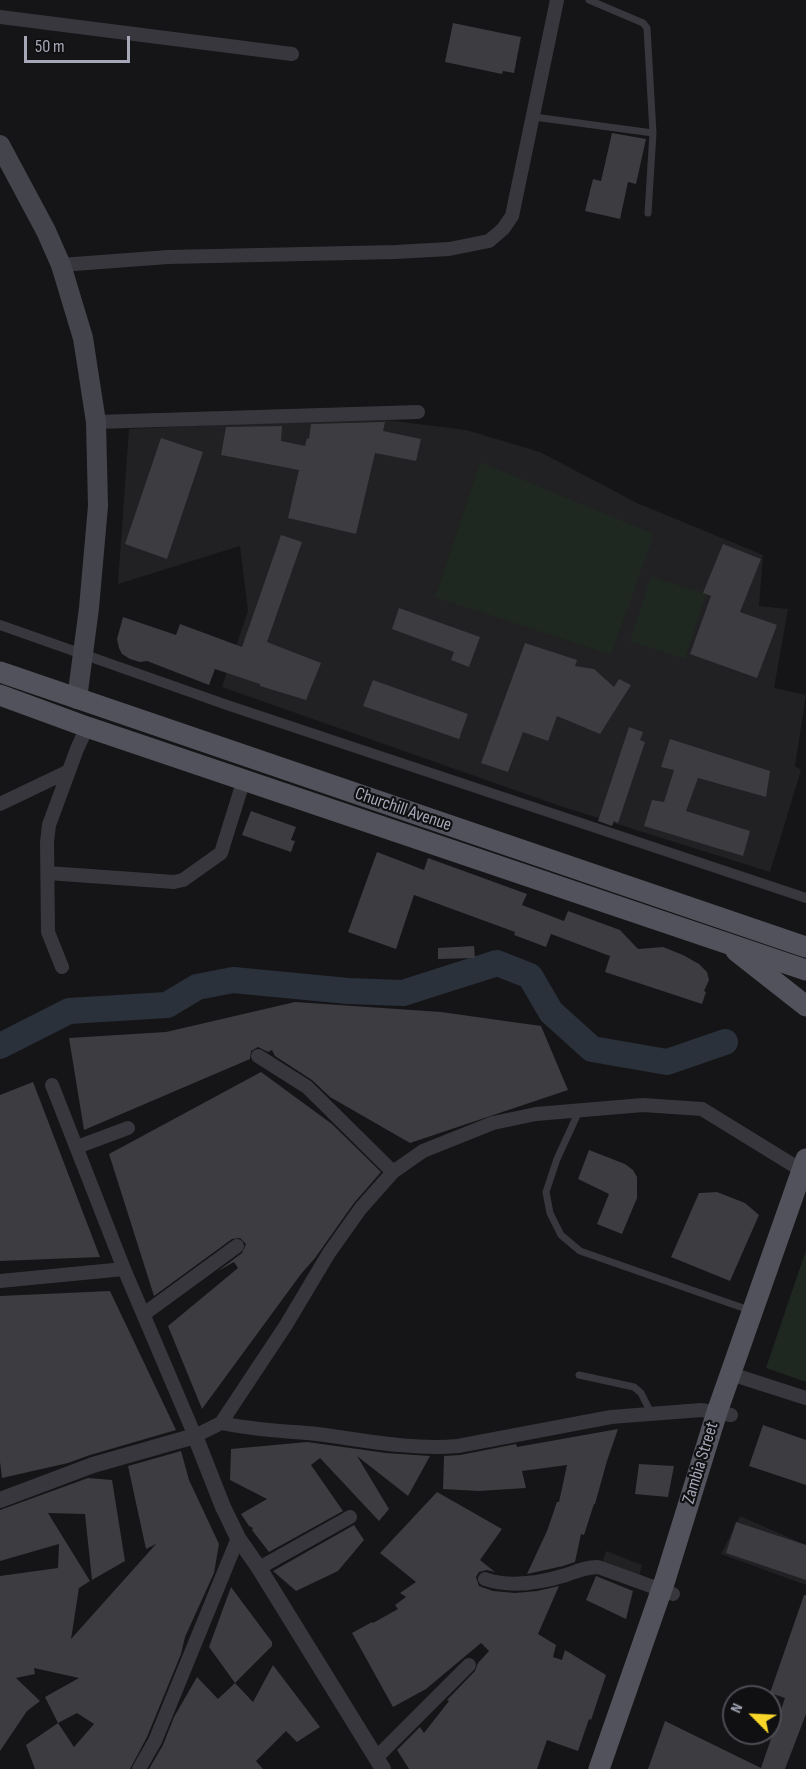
<!DOCTYPE html>
<style>
body{margin:0}
#map{position:relative;width:806px;height:1769px;overflow:hidden;background:#151517;font-family:"Sofia Sans Condensed",sans-serif}
canvas{display:block}
.north{position:absolute;left:722px;top:1685px;width:60px;height:60px;box-sizing:border-box;background:#101012;border:2px solid #4c4d54;border-radius:50%;rotate:294deg;font-size:16px;font-weight:700;line-height:24px;text-align:center;color:#a6a8b7}
.north::after{content:'';display:block;margin:auto;width:21px;height:27px;background:#f9d72a;clip-path:polygon(50% 0,100% 100%,50% 72%,0 100%)}
.scale{position:absolute;left:24px;top:36px;width:106px;height:27px;box-sizing:border-box;border:3px solid #a6a8b7;border-top:0;padding-left:8px;font-size:18px;line-height:21px;white-space:nowrap;color:#a6a8b7;-webkit-text-stroke:4px #101012;paint-order:stroke}
</style>
<div id="map">
<canvas width="806" height="1769"></canvas>
<div class="north">N</div>
<div class="scale">50 m</div>
</div>
<script>
const ctx = document.querySelector('canvas').getContext('2d');
ctx.lineJoin = 'round';
function paint(path, color) { ctx.fillStyle = color; ctx.fill(path, 'evenodd'); }
function strokePath(path, color, width, dash) { ctx.strokeStyle = color; ctx.lineWidth = width; ctx.lineCap = dash ? 'butt' : 'round'; ctx.setLineDash(dash || []); ctx.stroke(path); }
function drawText(font, color, halo, rows, align = 'center') {
  ctx.font = font + ' "Sofia Sans Condensed",sans-serif'; ctx.lineWidth = 4.5; ctx.setLineDash([]); ctx.textBaseline = 'middle'; ctx.strokeStyle = halo; ctx.fillStyle = color; for (const [text, x, y, turn = 0] of rows) {
    ctx.save(); ctx.translate(x, y); ctx.rotate((+turn || 0) * Math.PI / 180); ctx.textAlign = isNaN(turn) ? turn : align; if (halo) ctx.strokeText(text, 0, 0); ctx.fillText(text, 0, 0); ctx.restore();
  }
}
paint(new Path2D(`
 M386,420L466,430L540,452L637,503L763,555L759,606L788,609L774,688L806,695L795,766L801,770L770,872L560,806L222,687L248,611L240,546L118,584L129,429L296,421Z
 M740,1516L806,1545V1585L721,1554Z
 M606,1551L642,1565L636,1588L599,1573Z`), '#212124');
paint(new Path2D(`
 M480,462L654,534L611,655L435,597Z
 M651,576L706,594L685,659L630,641Z
 M806,1250V1382L766,1368Z`), '#1f2721');
strokePath(new Path2D(`
 M0,1046L69,1011L167,1005L197,987L233,980L348,991L403,993L497,963L530,976L551,1012L592,1049L667,1062L725,1042`), '#2a313b', 26);
paint(new Path2D(`
 M453,23L521,37L514,73L503,71L502,74L445,62Z
 M612,133L646,139L636,184L628,182L620,219L585,211L593,179L601,181Z
 M385,422L383,431L421,439L416,461L375,453L356,534L288,518L299,470L221,455L226,427L282,426L281,441L305,446L307,438L309,439L311,424Z
 M161,438L203,452L167,559L125,544Z
 M281,535L302,542L267,642L321,663L306,700L260,686V684L215,669L209,685L147,661L140,662L130,659L122,654L119,648L117,639L123,617L176,635L180,624L242,647Z
 M723,544L761,559L740,612L777,625L757,678L690,654L711,596L703,593Z
 M399,608L480,637L469,667L451,660L454,652L392,629Z
 M525,643L577,660L575,666L594,669L614,687L619,679L631,685L600,734L557,716L548,741L523,732L508,772L481,763Z
 M373,680L468,714L459,739L363,706Z
 M629,727L643,732L640,740L645,742L618,823L614,821L612,826L598,821Z
 M670,739L770,771L766,797L698,778L686,811L750,831L743,856L644,826L652,800L664,802L674,770L661,767Z
 M251,811L296,827L291,840L295,841L291,852L242,835Z
 M377,852L424,870L428,858L527,894L522,905L564,921L568,911L620,930L638,949L663,947L683,955L699,964L707,972L709,980L704,991L706,992L702,1004L605,972L610,956L551,934L546,947L514,935L515,932L414,895L396,949L348,932Z
 M474,946L475,958L438,959V948Z
 M295,1002L441,1012L541,1026L568,1090L410,1143L330,1097L312,1080L275,1056L272,1050L268,1052L258,1047L251,1051L250,1059L84,1130L69,1038L166,1032Z
 M261,1072L332,1124L381,1172L354,1203L315,1258L301,1274L202,1409L168,1326L238,1268L234,1262L218,1271L242,1253L246,1244L240,1238L232,1239L154,1296L109,1154Z
 M33,1082L100,1257L0,1261V1095Z
 M589,1150L625,1164L633,1170L637,1177V1198L622,1234L597,1224L609,1194L578,1179Z
 M717,1192L745,1203L759,1215L730,1281L671,1257L699,1193Z
 M110,1291L176,1430L90,1455L68,1463L2,1478L0,1462V1296Z
 M763,1425L806,1440V1485L749,1466Z
 M618,1429L607,1461L595,1504H594L584,1535L581,1534L575,1562L563,1566L527,1574L547,1531L557,1502H559L567,1465L522,1471L526,1488L479,1491L443,1489L444,1456L460,1455L516,1444L517,1447Z
 M307,1442L386,1453L430,1456L408,1496L357,1456L389,1509L379,1521L320,1458L311,1465L343,1511L269,1552L252,1530L253,1528L249,1526L241,1514L267,1499L230,1480L231,1449Z
 M181,1451L189,1480L219,1544L214,1573L185,1637L181,1654L147,1737L130,1769H35L26,1745L58,1723L45,1697L79,1678L34,1668L35,1674L16,1678L40,1701L27,1711L0,1751V1576L58,1568L59,1544L0,1561V1510L88,1478L112,1480L125,1561L92,1580L85,1514L48,1513L90,1581L79,1588L71,1639L156,1544L146,1549L128,1466ZM77,1713L94,1724L74,1747L58,1723Z
 M639,1464L674,1466L668,1497L635,1494Z
 M437,1492L502,1529L480,1560L495,1572L487,1570L479,1572L476,1577L479,1586L493,1591L515,1593L537,1591L559,1586L538,1634L556,1645L553,1657L562,1660L565,1650L606,1675L591,1720L589,1719L578,1751L547,1740L537,1769H409L397,1750L420,1727L424,1733L449,1701L447,1700L475,1671L478,1663L489,1651L481,1643L426,1689L393,1707L352,1633L372,1622L373,1623L398,1609L395,1605L406,1597L400,1593L416,1582L380,1553Z
 M736,1522L806,1545V1580L726,1553Z
 M354,1525L364,1540L338,1571L296,1591L273,1571Z
 M596,1576L633,1591L626,1619L586,1600Z
 M231,1587L272,1642V1646L235,1683L209,1647Z
 M804,1595H806V1714L785,1769H648L665,1721L761,1768L785,1698L770,1693Z
 M273,1665L320,1727L297,1742L286,1731L256,1761L263,1769H149L163,1745L174,1717L197,1677L218,1699L235,1683L253,1702Z`), '#3c3c41');
strokePath(new Path2D(`
 M589,0L643,23L647,28L653,133L648,213
 M534,117L653,133
 M580,1109L557,1159L546,1192L550,1213L561,1235L580,1251L749,1310
 M579,1375L634,1387L641,1393L651,1413`), '#38373e', 7);
strokePath(new Path2D(`
 M0,625L227,705L806,898`), '#38373e', 10);
strokePath(new Path2D(`
 M0,17L292,54
 M61,265L168,257L396,252L449,249L489,241L503,229L512,216L557,0
 M96,422L418,412
 M0,804L69,771
 M48,873L174,882L183,880L221,853L244,779
 M62,967L48,932L47,842L49,825L77,749L87,727
 M258,1056L307,1087L393,1172
 M52,1085L124,1269L195,1436L221,1423L286,1325L329,1253L361,1208L393,1172L423,1151L493,1123L536,1114L643,1105L702,1109L806,1173
 M77,1147L128,1128
 M0,1281L124,1269
 M144,1314L237,1246
 M731,1374L806,1398
 M221,1423C253,1430 284,1431 317,1434C364,1440 410,1450 458,1446L611,1417L701,1410L731,1415
 M259,1568L350,1517
 M485,1579C511,1588 540,1583 566,1575C577,1571 586,1567 598,1567L673,1594
 M377,1757L469,1665
 M139,1769L155,1741L238,1538`), '#38373e', 14);
strokePath(new Path2D(`
 M0,1500L93,1465L195,1436L223,1507L238,1538L259,1568L383,1769`), '#38373e', 16);
strokePath(new Path2D(`
 M0,145L46,231L61,265L83,338L96,422L98,506L89,608L77,699`), '#43444c', 20);
strokePath(new Path2D(`
 M0,672L806,947
 M0,695L87,727L806,970
 M736,951L806,1006
 M599,1769L665,1580L717,1412L806,1159`), '#51525b', 21);
drawText('18px', '#a6a8b7', '#101012', [
 ["Churchill Avenue",403,810,19],
 ["Zambia Street",701,1463,-73]
]);
</script>
